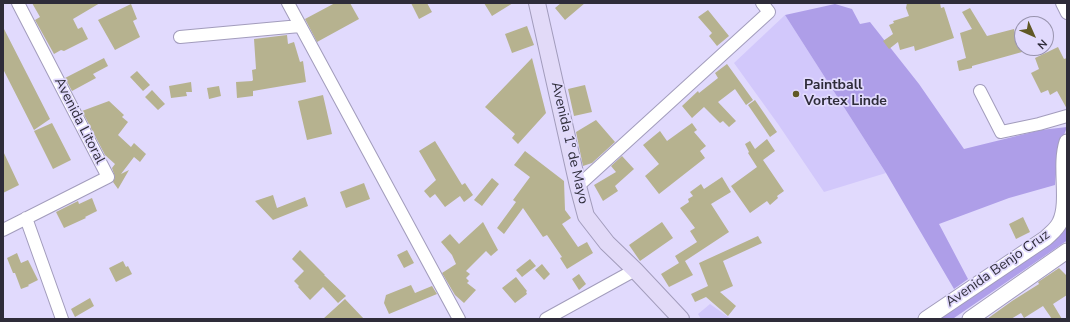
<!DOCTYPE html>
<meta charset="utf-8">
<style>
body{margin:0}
#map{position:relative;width:1070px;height:322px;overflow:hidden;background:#e1dafd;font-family:"Nunito Sans",sans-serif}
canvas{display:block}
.frame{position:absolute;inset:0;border:4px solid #2e2c39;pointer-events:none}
.north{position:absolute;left:1014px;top:16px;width:40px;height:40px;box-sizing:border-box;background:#e1dafd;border:1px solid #9994af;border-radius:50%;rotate:135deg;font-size:11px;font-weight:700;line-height:16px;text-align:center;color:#2e2c39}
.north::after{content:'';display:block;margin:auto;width:14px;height:18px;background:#605825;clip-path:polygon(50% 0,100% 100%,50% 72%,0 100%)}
</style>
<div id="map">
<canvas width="1070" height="322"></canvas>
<div class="frame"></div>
<div class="north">N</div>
</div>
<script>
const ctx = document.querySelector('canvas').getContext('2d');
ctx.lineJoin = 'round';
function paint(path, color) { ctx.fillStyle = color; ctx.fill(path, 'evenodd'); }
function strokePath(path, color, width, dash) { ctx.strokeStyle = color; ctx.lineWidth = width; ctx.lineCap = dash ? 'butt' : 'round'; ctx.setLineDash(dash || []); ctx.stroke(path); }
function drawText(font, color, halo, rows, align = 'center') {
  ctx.font = font + ' "Nunito Sans",sans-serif'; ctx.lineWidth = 3.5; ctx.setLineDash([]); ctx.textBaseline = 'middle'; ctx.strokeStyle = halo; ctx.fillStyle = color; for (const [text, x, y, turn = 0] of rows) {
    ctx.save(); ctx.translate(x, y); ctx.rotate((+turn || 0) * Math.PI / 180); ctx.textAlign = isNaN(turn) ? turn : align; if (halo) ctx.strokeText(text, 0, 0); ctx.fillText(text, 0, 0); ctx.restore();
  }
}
paint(new Path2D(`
 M785,15L886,173L824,192L778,124L734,63Z
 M710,304L731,319H701L698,314Z`), '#d2c8fb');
paint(new Path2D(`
 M835,4L852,9L860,24L870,22L919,84L964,149L1041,130L1067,127L1058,151L1055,185L1009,198L939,224L968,279L954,289L886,173L785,15Z`), '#ae9ee8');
strokePath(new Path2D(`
 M942,319L1063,236L1067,230`), '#af9fe9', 12);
paint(new Path2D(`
 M32,3H100L73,19L78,29L82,27L88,39L64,51L61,50L54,54L35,20L40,17Z
 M335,3H350L359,19L317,42L305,19Z
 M411,3H427L432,12L419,19Z
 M484,3H513L492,16Z
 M561,3H585L565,20L555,8Z
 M907,3H940L941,8L944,7L954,38L915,51L914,46L900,50L898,42L889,49L883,41L893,34L889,25L894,23L893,21L909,16L906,8Z
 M131,4L137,19L133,21L140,37L115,50L98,20Z
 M970,8L987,36L1014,29L1018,45L1022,44V52L972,66V68L959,71L957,61L966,58L960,33L972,29L962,12Z
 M708,10L729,36L717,46L709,36L712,33L698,17Z
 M527,26L534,45L512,53L505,34Z
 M3,27L50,119L34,130L3,69Z
 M287,35L288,44L294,42L300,62L303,61L306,82L253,91V96L237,98L236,82L252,81L253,80L252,70L256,69L254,39Z
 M1058,47L1064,59L1067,58V109L1057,91L1050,95L1048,90L1041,93L1031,73L1039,69L1035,58Z
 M104,58L108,66L93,74L96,78L72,91L65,78Z
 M532,58L546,113L518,144L512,138L515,134L485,107Z
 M727,64L753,100L746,105L735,89L718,102L736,121L729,127L723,121L720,123L704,107L692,118L682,106L698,91L699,93L718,78L715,73Z
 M137,71L150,85L143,91L130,77Z
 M191,82L192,92H186L187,96L171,98L169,86Z
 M585,85L592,112L574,116L568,89Z
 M219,86L221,96L209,99L207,88Z
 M152,90L165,104L158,110L145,97Z
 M323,95L332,134L307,140L298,101Z
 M755,100L777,132L770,137L748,105Z
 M109,101L124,115L122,117L128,122L118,135L131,147L134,143L146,154L140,162L134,157L121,174L129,170L118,189L113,182L115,177L112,168L115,164L105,155L82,111Z
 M596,120L615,142L592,163L583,166L576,132Z
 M52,123L71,160L53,169L34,131Z
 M692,123L697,130L694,132L706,146L700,151L705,158L659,194L645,176L659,164L643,145L660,131L667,141Z
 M767,139L775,151L763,160L784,191L777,196L778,198L770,205L767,201L750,213L731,186L757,167L748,153L749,152L745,144L750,141L755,149Z
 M435,141L462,185L465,183L473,195L464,202L460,196L445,207L435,194L430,198L424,191L436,180L419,151Z
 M3,151L19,185L3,193Z
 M525,151L564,181L565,210L571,218L562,224L578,247L587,242L593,253L567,269L560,258L562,257L547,235L543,237L523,208L504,234L497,228L516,202L513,200L530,177L514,165Z
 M622,156L634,169L615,186L618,191L603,201L594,185L616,172L611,166Z
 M722,177L731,192L711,204L729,232L685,261L693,275L669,287L661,274L679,263L675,256L697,242L690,231L695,228L680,208L689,202L688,199L693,196L690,192L701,184L704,189Z
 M492,178L499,184L482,206L474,200Z
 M364,183L370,199L346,208L340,192Z
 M273,195L277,208L305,197L308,206L273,220L255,201Z
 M92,198L97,211L85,217L86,218L64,228L56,212L78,201L79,204Z
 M1023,217L1030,232L1016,239L1009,224Z
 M483,222L498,250L491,256L486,251L466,271L470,274L466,278L469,281L467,283L476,290L464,303L455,295L442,273L456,264L452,255L441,242L450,234L459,244Z
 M662,222L673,238L640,261L629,245Z
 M758,236L762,243L723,261L733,286L720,292L736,306L728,316L706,297L695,302L691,294L708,286L699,263Z
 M300,250L325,275H324L346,296L338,303L323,287L310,300L298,287L299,286L294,281L304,271L292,259Z
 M407,250L414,263L404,268L397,255Z
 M17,253L21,263L28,260L38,280L28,285L29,286L21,289L15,273H13L7,258Z
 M530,259L536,266L522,277L516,270Z
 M123,261L126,267L128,266L132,274L116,282L109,268Z
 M542,264L550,274L544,280L535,270Z
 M1059,268L1067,276V295L1053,304L1062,319H1052L1043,306L1024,318L1021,313L1011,319H987L1012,301L1039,284L1038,282Z
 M579,274L586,284L579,290L572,279Z
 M516,277L527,291L526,292L527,294L515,303L502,288Z
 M411,285L415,293L432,286L437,294L389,314L384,303L386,295Z
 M90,298L94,306L75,317L71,309Z
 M345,299L364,319H323Z`), '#b6b28f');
const minor = new Path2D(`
 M288,3L459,319
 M1062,3L1067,13
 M180,37L300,26
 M980,91L1001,132L1039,124L1067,116
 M578,186L769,12L762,3
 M26,218L62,319
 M3,230L108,177L18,3
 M546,319L635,270`);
const tertiary = new Path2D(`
 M926,319L1046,238C1051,233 1057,229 1060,222C1070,202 1059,166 1067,142
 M970,319L1067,251`);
const secondary = new Path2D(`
 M537,3L578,186L586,216L607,243L635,270L681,319`);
strokePath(minor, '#a29cbc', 14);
strokePath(tertiary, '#a29cbc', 17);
strokePath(secondary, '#a29cbc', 18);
strokePath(minor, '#fff', 12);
strokePath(tertiary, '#fff', 15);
strokePath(secondary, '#e2daf8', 16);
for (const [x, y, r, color] of [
 [796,94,4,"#605825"]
]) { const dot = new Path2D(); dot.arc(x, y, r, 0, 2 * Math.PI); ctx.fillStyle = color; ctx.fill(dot); strokePath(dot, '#e1dafd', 1.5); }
drawText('bold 14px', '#2e2c39', '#e1dafd', [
 ["Paintball",804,86],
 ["Vortex Linde",804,102]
], 'left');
drawText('14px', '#2e2c39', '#e1dafd', [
 ["Avenida Litoral",79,121,63],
 ["Avenida 1º de Mayo",569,143,77],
 ["Avenida Benjo Cruz",998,269,-35]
]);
</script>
